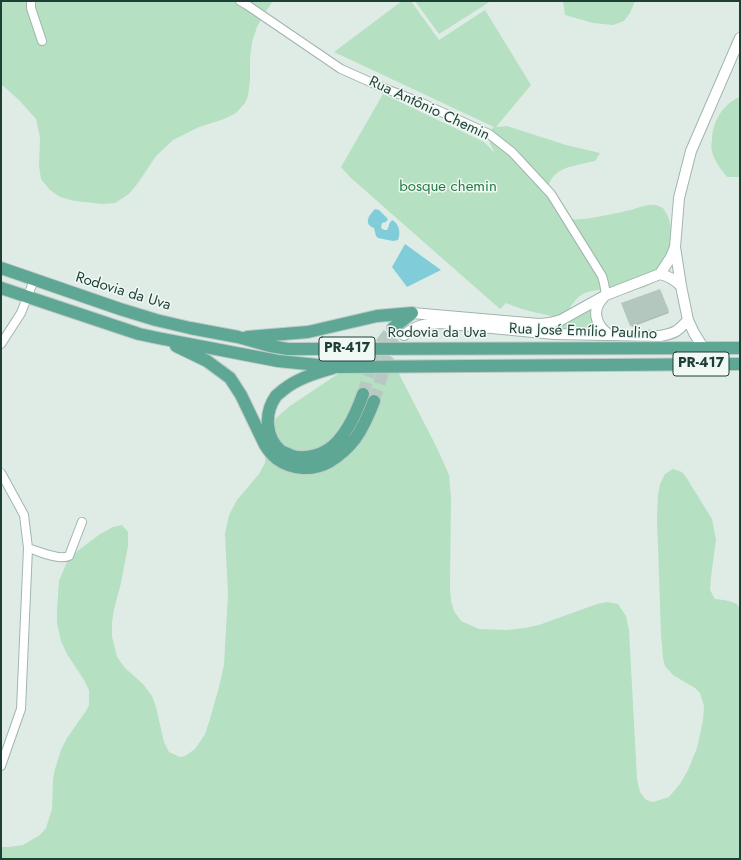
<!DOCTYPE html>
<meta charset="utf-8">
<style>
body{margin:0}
#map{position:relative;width:741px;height:860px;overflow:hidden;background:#dfece6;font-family:Jost,sans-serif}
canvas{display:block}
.frame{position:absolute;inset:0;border:2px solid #1e3f36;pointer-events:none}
</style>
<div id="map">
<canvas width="741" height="860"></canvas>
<div class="frame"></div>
</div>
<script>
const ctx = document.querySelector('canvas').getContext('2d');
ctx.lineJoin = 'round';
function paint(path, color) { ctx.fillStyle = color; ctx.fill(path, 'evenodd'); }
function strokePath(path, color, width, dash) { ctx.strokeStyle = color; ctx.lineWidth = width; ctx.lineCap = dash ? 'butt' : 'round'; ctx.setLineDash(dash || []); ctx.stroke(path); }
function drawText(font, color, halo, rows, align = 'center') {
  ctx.font = font + ' Jost,sans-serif'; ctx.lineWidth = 3; ctx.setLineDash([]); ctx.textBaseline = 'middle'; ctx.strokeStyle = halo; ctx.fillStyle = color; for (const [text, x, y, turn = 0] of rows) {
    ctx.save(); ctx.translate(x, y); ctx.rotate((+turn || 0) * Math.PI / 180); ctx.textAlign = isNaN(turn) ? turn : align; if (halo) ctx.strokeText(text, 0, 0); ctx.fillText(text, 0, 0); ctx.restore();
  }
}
paint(new Path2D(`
 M1,1H273L264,14L257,27L252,42L250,58V80L248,96L245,103L236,113L224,119L199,127L173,140L156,156L138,183L129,194L115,203L103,204L75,201L60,197L50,190L41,179L39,166L40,137L36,119L19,100L1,84Z
 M402,1H411L439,40L485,10L531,85L496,127L507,126L566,145L600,153L595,161C586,163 568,166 560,171C549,178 544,190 551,202C554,208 558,215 565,218C578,223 616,213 631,210C638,208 647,204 655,205C657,205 660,207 663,208C665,212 668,215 669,219C672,230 672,245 668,256C666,261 665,268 662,273C661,276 658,278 656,280C637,298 610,285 588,292C576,295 569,309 563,319C544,314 524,311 506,303L500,309L385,208L350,177L341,167L383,94L484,142L495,153C489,141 487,140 493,127H494L334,52Z
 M415,1H491L439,34Z
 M563,1H635L630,13L624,21L613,25L593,23L565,15Z
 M740,97V177H727C721,169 714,161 712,151C711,148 711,144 712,141C712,123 722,104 740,97Z
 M589,308L595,331L558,328Z
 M373,354C387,355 390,359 397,370L437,448L449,475L451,497L450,587L451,601L454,611L461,621L479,629L507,630L525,628L539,625L597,604L607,602L618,604L626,616L629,630L630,649L637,779L640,792L646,800L653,802L669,797L680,784L688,770L697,748L703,720L704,706L700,693L695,688L673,675L665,666L663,658L661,635L657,518L658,495L660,484L665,474L673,469L682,472L686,477L712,519L716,540L711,577L710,590L715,599C723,600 735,600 740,608V859H1V847H9L23,845L40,835L46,828L52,809L53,779L55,769L61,750L67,738L86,711L89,705V690L84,680L67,654L61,641L57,623V609L59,581L66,564L75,553L100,534L113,527L122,525L128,532V546L121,583L114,609L112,623V637L117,657L125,668L143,684L152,696L156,707L164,742L169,752L180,757L185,756L195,749L205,734L210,719L219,687L224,665L228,594L225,534L229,515L237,500L259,474L265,463L266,436L270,425L276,418L290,406L360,359Z`), '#b5e0c1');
paint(new Path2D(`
 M375,209L379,210L388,219L386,222L382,223L381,227L382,229L385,230H387L389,226V224L392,220C399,223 401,233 398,240L393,241L378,238L376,236L374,228C363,224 369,215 375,209Z
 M405,244L441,270L407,287L392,267Z`), '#80ccd9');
paint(new Path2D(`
 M661,292L669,313L632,327L631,325Z`), '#0003');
paint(new Path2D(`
 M660,289L669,311L630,326L621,303Z`), '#b4c7bf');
strokePath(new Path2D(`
 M363,394L375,356L382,342L393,328
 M374,401L388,357L396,343L404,335`), '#b8c9c3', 12, [12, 6]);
const minor = new Path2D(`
 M31,1V8L42,41
 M240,1L247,5L341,69L386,89L422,103L489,134L512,152L551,194L602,276L604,283L606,295
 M1,344L21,313L34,280
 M1,473L24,515L28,548L21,709L1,766
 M28,548C39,551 59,561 69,556L82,522`);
const tertiary = new Path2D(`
 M660,274C669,276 675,280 681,286
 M603,298C591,310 596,325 608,334
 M412,313L539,324L550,323L561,320L606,295L660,274L671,257L675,247
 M404,335C418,325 423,324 440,323L554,334L660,336C676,333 678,331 688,320
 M704,349L694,333L688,320L681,286L675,247L679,198L691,151L740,38`);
const primary = new Path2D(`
 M1,268L120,309L156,320L190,328L238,337L270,346L288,349L740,348
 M1,288L139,334L158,338L278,361L338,367L740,364
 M393,328L412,313
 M247,337L308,332L377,316L412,313
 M176,346L207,361L230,378L241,395L265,445C268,450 272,455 277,459C292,470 313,471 329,462C339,456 348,448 355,439C363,428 369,414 374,401
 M333,368C316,373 298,378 283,390C281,392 278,394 276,396C264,413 265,437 281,451C284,453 287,453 290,455C306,461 326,454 337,442C350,428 357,411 363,394`);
strokePath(minor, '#a1b5ae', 10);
strokePath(tertiary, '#a1b5ae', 12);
strokePath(primary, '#c0c9c7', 14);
strokePath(minor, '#fff', 8);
strokePath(tertiary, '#fff', 10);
strokePath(primary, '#5ea794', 12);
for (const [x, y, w] of [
 [347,349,56],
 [701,364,56]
]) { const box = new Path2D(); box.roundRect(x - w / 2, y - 12, w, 24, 3); ctx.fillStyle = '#f0f9f4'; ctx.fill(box); strokePath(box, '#1e3f36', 1); }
drawText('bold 14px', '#1e3f36', null, [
 ["PR-417",347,349],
 ["PR-417",701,364]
]);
drawText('15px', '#1e3f36', '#f0f9f4', [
 ["Rua Antônio Chemin",429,109,25],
 ["Rodovia da Uva",123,292,17],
 ["Rua José Emílio Paulino",583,332,2],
 ["Rodovia da Uva",437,333]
]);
drawText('15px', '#247a44', '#f0f9f4', [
 ["bosque chemin",448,187]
]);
</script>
